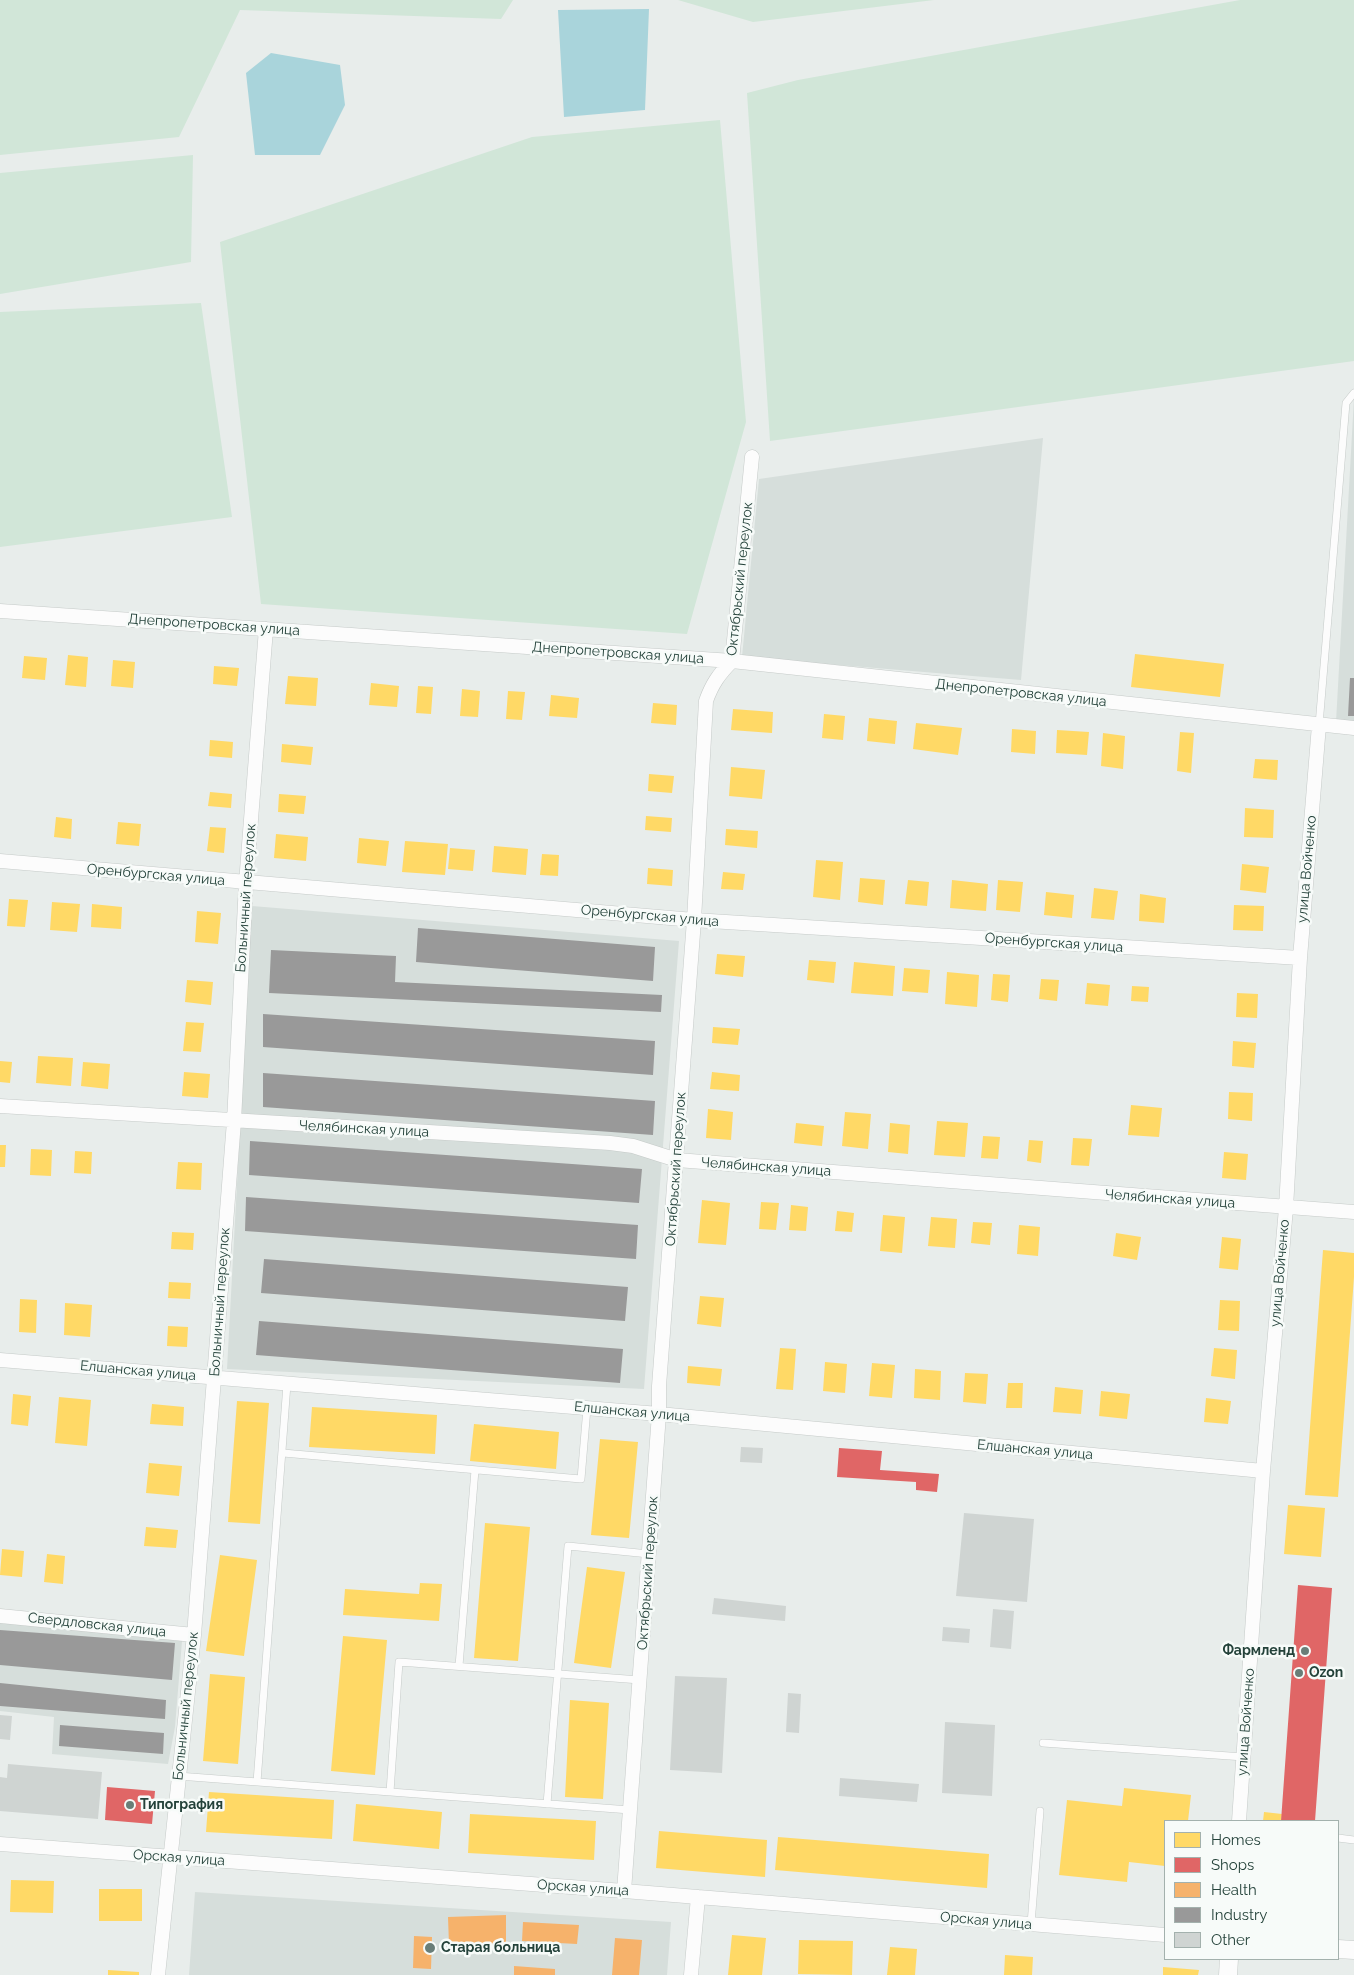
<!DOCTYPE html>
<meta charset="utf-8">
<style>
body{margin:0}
#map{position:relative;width:1354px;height:1975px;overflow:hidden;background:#e8edeb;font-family:Raleway,sans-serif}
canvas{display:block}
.legend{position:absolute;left:1164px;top:1820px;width:175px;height:140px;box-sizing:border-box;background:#f7fbf9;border:1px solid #a3b1ad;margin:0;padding:6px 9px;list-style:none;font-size:15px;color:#24423a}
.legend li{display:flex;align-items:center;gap:10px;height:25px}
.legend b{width:25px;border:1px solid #a3b1ad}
</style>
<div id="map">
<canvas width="1354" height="1975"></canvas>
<ul class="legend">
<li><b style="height:14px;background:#ffd966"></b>Homes</li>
<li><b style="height:14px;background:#e06666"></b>Shops</li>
<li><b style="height:14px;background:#f6b26b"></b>Health</li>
<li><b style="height:14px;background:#999"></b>Industry</li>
<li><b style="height:14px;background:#cfd4d2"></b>Other</li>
</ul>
</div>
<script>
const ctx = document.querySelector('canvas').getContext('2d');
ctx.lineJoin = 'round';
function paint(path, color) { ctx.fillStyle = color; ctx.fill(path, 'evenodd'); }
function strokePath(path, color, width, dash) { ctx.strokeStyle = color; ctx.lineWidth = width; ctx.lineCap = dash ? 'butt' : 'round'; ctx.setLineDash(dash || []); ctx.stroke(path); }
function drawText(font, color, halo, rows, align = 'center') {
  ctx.font = font + ' Raleway,sans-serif'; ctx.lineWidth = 5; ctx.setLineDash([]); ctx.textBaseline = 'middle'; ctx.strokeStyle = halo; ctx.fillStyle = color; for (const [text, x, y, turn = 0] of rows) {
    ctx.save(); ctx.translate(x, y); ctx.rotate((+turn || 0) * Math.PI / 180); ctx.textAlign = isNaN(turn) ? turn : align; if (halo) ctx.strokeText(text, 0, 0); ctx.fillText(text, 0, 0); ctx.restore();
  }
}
paint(new Path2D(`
 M1354,398V723L1336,722Z
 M1043,438L1021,680L742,657L759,479Z
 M252,906L679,941L644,1389L227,1369Z
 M0,1623L182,1641L175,1727L168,1764L52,1754L54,1717L0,1711Z
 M195,1892L671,1922L667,1975H189Z`), '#d6dedb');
paint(new Path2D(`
 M0,0H513L501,19L240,10L179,137L0,155Z
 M678,0H934L753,22Z
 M1240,0H1354V361L770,441L747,93L798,80Z
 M720,120L746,422L687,634L261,604L220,242L532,137Z
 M193,155L191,262L0,294V173Z
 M201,303L232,517L0,547V312Z`), '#d1e6d8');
paint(new Path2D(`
 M649,9L645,110L564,117L558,10Z
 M271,53L340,65L345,105L320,155H255L246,73Z`), '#a9d4db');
paint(new Path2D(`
 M1135,654L1224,664L1220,697L1131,687Z
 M68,655L88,657L86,687L65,685Z
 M24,656L47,658L45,680L22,678Z
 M113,660L135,662L133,688L111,686Z
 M214,666L239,668L237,686L213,684Z
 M288,676L318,678L316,706L285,704Z
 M371,683L399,686L397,707L369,705Z
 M418,686L433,687L431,714L416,713Z
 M462,689L480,691L478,717L460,716Z
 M508,691L525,692L522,720L506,719Z
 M551,695L579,698L577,718L549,716Z
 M653,703L677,705L676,725L651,723Z
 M733,709L773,712L772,733L731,730Z
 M824,714L845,716L843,740L822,738Z
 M869,718L897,721L895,744L867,741Z
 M916,723L962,728L958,755L913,749Z
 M1012,729L1036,731L1035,754L1011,752Z
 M1057,730L1089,732L1087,755L1056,753Z
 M1180,732L1194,733L1191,773L1177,771Z
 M1103,733L1125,736L1123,769L1101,766Z
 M210,740L233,742L232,758L209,756Z
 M282,744L313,747L311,765L281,762Z
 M1255,759L1278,760L1277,780L1253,778Z
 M731,767L765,770L762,799L729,796Z
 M649,774L674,776L672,793L648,791Z
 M210,792L232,794L231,808L208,806Z
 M279,794L306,796L304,814L278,812Z
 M1245,808L1274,810L1273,838L1244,837Z
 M646,816L672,818L671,832L645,830Z
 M56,817L72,819L71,839L54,837Z
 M118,822L141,824L139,846L116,844Z
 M210,827L226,828L224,853L207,851Z
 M726,829L758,831L757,848L725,845Z
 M276,834L308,837L306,861L274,858Z
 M359,838L389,841L386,866L357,863Z
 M405,841L448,844L445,875L402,872Z
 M494,846L528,849L526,875L492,872Z
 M450,848L475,850L473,871L448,869Z
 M542,854L559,855L558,876L540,875Z
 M816,860L843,862L840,900L813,897Z
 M1242,864L1269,867L1266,893L1240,890Z
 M648,868L673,870L672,886L647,884Z
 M723,872L745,874L743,890L721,889Z
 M860,878L885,880L883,905L858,902Z
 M908,880L929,882L927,906L905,904Z
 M952,880L988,884L986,911L950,908Z
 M998,880L1023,882L1020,912L996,910Z
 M1094,888L1118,891L1114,920L1091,918Z
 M1046,892L1074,895L1072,918L1044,915Z
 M1140,894L1166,898L1164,923L1139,921Z
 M9,899L28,900L25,927L7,926Z
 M52,902L80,904L77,932L50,930Z
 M92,904L122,907L121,929L91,927Z
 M1234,905L1264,906L1263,931L1233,930Z
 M197,911L221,913L218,944L195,942Z
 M717,954L745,956L743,977L715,974Z
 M809,960L836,962L834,983L807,980Z
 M854,962L895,966L893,996L851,993Z
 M904,968L930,970L928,993L902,991Z
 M947,972L979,975L977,1007L945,1004Z
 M993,974L1010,975L1008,1002L991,1000Z
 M1041,979L1059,980L1057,1001L1039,999Z
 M187,980L213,982L211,1005L185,1002Z
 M1087,983L1110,985L1108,1006L1085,1004Z
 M1132,986L1149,987L1148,1002L1131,1001Z
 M1237,993L1258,994L1257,1018L1236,1017Z
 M186,1022L204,1023L201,1052L183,1051Z
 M713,1027L740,1029L738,1045L712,1043Z
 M1233,1041L1256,1043L1254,1068L1232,1066Z
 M38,1056L73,1058L71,1086L36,1083Z
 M0,1061L12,1062L10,1083L0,1082Z
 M83,1062L110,1064L108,1089L81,1086Z
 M184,1072L210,1074L208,1098L182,1096Z
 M712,1072L740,1075L739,1091L710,1089Z
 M1229,1092L1253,1093L1252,1121L1228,1119Z
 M1131,1105L1162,1108L1159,1137L1128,1135Z
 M708,1109L733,1112L731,1140L706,1138Z
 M845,1112L871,1114L868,1149L842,1146Z
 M937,1121L968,1123L965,1157L934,1155Z
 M796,1123L824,1126L822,1146L794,1143Z
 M890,1123L910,1125L908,1154L888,1152Z
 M983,1136L1000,1137L998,1159L981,1158Z
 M1073,1138L1092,1139L1089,1166L1071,1165Z
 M1029,1140L1043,1141L1041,1163L1027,1161Z
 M0,1145H6L5,1167H0Z
 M31,1149L52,1150L51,1176L30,1175Z
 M75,1151L92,1152L91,1174L74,1173Z
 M1224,1152L1248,1154L1246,1180L1222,1178Z
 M178,1162L202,1163L201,1190L176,1189Z
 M702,1200L730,1203L726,1245L698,1243Z
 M761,1202L779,1203L776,1230L759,1229Z
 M791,1205L808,1207L806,1231L789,1230Z
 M837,1211L854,1213L852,1232L835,1231Z
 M883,1215L905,1217L902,1253L880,1251Z
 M931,1217L957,1219L955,1248L928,1246Z
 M973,1222L992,1223L990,1245L971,1243Z
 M1019,1225L1040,1227L1038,1256L1017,1254Z
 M172,1232L194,1233L193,1250L171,1249Z
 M1116,1233L1141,1237L1137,1260L1113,1256Z
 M1222,1237L1241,1239L1238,1270L1219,1268Z
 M1323,1250L1354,1253V1277L1338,1497L1305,1495Z
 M169,1282L191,1283L190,1299L168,1298Z
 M700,1296L724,1298L721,1327L697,1324Z
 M20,1299L37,1300L36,1333L19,1332Z
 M1220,1300L1240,1301L1239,1331L1218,1330Z
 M65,1303L92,1305L90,1337L64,1335Z
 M168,1326L188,1327L187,1347L167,1346Z
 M780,1348L796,1349L793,1390L776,1389Z
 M1214,1348L1237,1350L1235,1379L1211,1376Z
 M825,1362L847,1364L845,1393L823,1391Z
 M872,1363L895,1365L892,1398L869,1396Z
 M688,1366L722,1369L720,1386L687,1383Z
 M915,1369L941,1371L940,1400L914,1398Z
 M965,1373L988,1374L986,1404L963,1402Z
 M1008,1383H1023L1022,1408H1006Z
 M1055,1387L1083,1390L1081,1414L1053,1412Z
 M1101,1391L1130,1394L1127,1419L1099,1416Z
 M13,1394L31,1396L28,1426L11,1424Z
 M59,1397L91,1400L87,1446L55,1443Z
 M1206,1398L1231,1401L1228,1424L1204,1422Z
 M237,1401L269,1403L260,1524L228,1522Z
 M152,1404L184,1407L183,1426L150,1424Z
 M312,1407L437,1415L435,1454L309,1447Z
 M474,1424L559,1432L556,1469L470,1461Z
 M600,1439L638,1442L629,1538L591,1535Z
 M149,1463L182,1466L179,1496L146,1493Z
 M1288,1505L1325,1508L1321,1557L1284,1554Z
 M485,1523L530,1527L518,1661L474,1658Z
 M146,1527L178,1530L176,1548L144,1546Z
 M2,1549L24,1551L22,1577L0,1575Z
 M47,1554L65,1556L63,1584L44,1582Z
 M220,1555L257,1560L244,1656L206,1651Z
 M587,1567L625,1572L611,1668L574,1663Z
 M420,1583L442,1584L439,1621L343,1615L345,1589L419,1594Z
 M343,1636L387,1640L375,1775L331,1771Z
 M210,1674L245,1677L238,1764L203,1761Z
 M570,1700L609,1703L603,1799L565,1797Z
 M1124,1788L1191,1795L1188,1821H1165V1866L1129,1862L1127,1882L1059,1875L1067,1800L1122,1806Z
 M209,1792L334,1800L332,1839L206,1832Z
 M356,1804L442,1812L439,1849L353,1841Z
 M1264,1812L1282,1814L1281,1821H1263Z
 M470,1814L596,1821L594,1860L468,1853Z
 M659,1831L767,1840L765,1877L656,1868Z
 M778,1837L989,1854L987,1888L775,1870Z
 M11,1880L54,1881L53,1913L10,1912Z
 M99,1889H142V1921H99Z
 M732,1935L766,1938L762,1975H728Z
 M799,1940L853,1941L852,1975L798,1974Z
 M890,1947L917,1949L915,1975H887Z
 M1005,1955L1033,1957L1032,1975H1004Z
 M1163,1967L1199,1970L1198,1975H1163Z
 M108,1970L139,1972V1975H108Z`), '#ffd966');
paint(new Path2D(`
 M839,1448L882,1451L880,1470L939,1474L937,1492L916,1490V1482L837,1477Z
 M1298,1585L1332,1588L1315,1821H1281Z
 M107,1787L155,1791L152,1824L105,1820Z`), '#e06666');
paint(new Path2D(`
 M506,1915V1943L449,1945L448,1917Z
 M523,1922L579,1925L577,1944L522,1941Z
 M414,1936L432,1937L431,1969L413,1968Z
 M615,1938L642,1940L639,1975H612Z
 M514,1966L555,1969V1975H514Z`), '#f6b26b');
paint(new Path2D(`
 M1350,678H1354V716H1348Z
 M418,928L655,947L653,981L416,962Z
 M271,950L396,956L395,982L662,995L661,1012L269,993Z
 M263,1014L655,1041L653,1075L263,1047Z
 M263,1073L655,1101L653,1135L263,1107Z
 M250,1141L642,1169L639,1203L249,1175Z
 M246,1197L638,1225L636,1259L245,1231Z
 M264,1259L628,1287L625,1321L261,1293Z
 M259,1321L623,1349L620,1383L256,1355Z
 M0,1630L175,1643L172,1680L0,1665Z
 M0,1683L166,1700L165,1719L0,1706Z
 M60,1725L164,1733L163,1754L59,1746Z`), '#999');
paint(new Path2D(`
 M741,1447L763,1448L762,1463L740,1462Z
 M964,1513L1034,1519L1027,1602L956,1596Z
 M714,1598L786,1606L785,1621L712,1614Z
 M993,1609L1014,1611L1011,1649L990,1647Z
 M943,1627L970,1629L969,1643L942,1641Z
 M675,1676L727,1678L722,1773L670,1770Z
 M788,1693L801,1694L799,1733L786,1732Z
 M0,1715L12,1716L10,1740L0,1739Z
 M945,1722L995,1725L992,1796L942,1793Z
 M8,1764L102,1772L98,1819L0,1811V1777L7,1778Z
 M840,1778L919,1784L917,1802L839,1796Z`), '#cfd4d2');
const service = new Path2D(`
 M1319,725L1346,403L1354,393
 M283,1453L581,1479L587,1408
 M459,1666L475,1470
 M1043,1743L1244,1757
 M178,1776L630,1810
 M257,1782L287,1384
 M390,1792L399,1662L640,1680
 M547,1804L568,1546L649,1554
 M1338,1838L1354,1840
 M1031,1924L1040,1811`);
const minor = new Path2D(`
 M0,611L732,661L1354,728
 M0,861L694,920L1300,958
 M0,1106L610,1143L633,1146L677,1160L1354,1212
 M0,1360L659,1414L1263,1471
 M0,1616L194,1635
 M1239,1821L1263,1471L1286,1208L1300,958L1319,725
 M0,1844L624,1891L1165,1935
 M624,1891L659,1414V1386L694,920L706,701C712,684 719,674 732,661L752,457
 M158,1975L194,1635L234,1121L246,883L266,629
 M691,1975L698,1897`);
const tertiary = new Path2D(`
 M1338,1949L1354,1950
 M1228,1975L1229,1959`);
strokePath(service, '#c5cac8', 8);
strokePath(minor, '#c5cac8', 15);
strokePath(tertiary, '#c5cac8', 19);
strokePath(service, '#fcfcfc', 7);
strokePath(minor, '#fcfcfc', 14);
strokePath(tertiary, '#fcfcfc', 18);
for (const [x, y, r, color] of [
 [1305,1651,5,"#697e78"],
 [1299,1673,5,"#697e78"],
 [130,1805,5,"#697e78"],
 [430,1948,6,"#697e78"]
]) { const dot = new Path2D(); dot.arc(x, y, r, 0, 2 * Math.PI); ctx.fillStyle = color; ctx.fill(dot); strokePath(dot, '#f7fbf9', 2); }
drawText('14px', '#24423a', '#f7fbf9', [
 ["Октябрьский переулок",740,579,-84],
 ["Днепропетровская улица",214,625,4],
 ["Днепропетровская улица",618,653,4],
 ["Днепропетровская улица",1021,693,6],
 ["улица Войченко",1307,869,-85],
 ["Оренбургская улица",156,875,5],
 ["Больничный переулок",246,898,-86],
 ["Оренбургская улица",650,916,5],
 ["Оренбургская улица",1054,943,4],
 ["Челябинская улица",364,1129,3],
 ["Челябинская улица",766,1167,4],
 ["Октябрьский переулок",676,1169,-86],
 ["Челябинская улица",1170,1199,4],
 ["улица Войченко",1280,1273,-85],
 ["Больничный переулок",220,1302,-86],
 ["Елшанская улица",138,1371,5],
 ["Елшанская улица",632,1412,5],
 ["Елшанская улица",1035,1450,5],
 ["Октябрьский переулок",648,1573,-86],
 ["Свердловская улица",97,1625,6],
 ["Больничный переулок",186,1706,-84],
 ["улица Войченко",1246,1722,-86],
 ["Орская улица",179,1858,4],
 ["Орская улица",583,1888,4],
 ["Орская улица",986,1921,5]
]);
drawText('bold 14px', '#24423a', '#f7fbf9', [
 ["Фармленд",1295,1651,"right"],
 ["Ozon",1309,1673],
 ["Типография",140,1805],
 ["Старая больница",441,1948]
], 'left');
</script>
